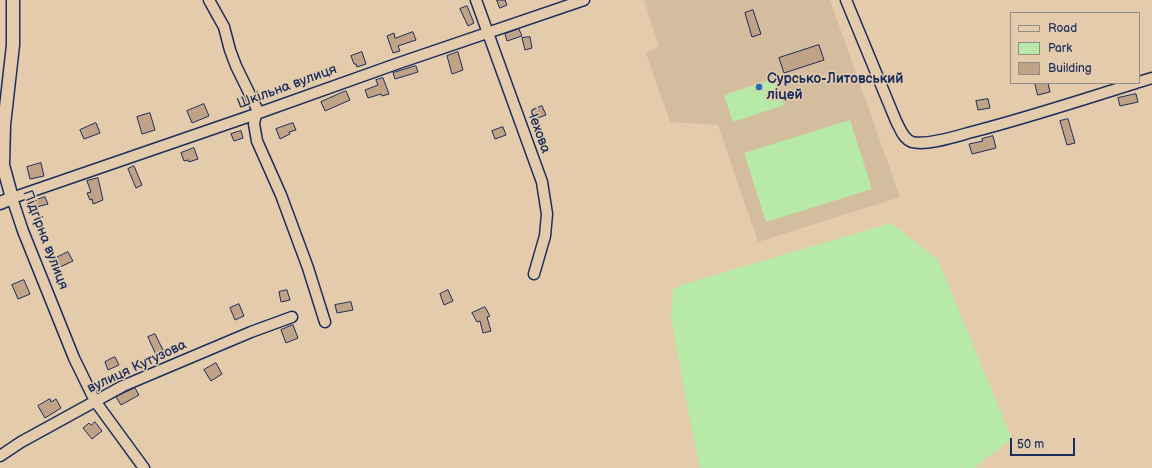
<!DOCTYPE html>
<meta charset="utf-8">
<style>
body{margin:0}
#map{position:relative;width:1152px;height:468px;overflow:hidden;background:#e3cbab;font-family:"Balsamiq Sans",sans-serif}
canvas{display:block}
.legend{position:absolute;left:1010px;top:12px;width:130px;height:72px;box-sizing:border-box;background:#e3cbab;border:1px solid #938d8c;margin:0;padding:5px 7px;list-style:none;font-size:12px;color:#1b2f5e}
.legend li{display:flex;align-items:center;gap:8px;height:20px}
.legend b{width:20px;border:1px solid #938d8c}
.scale{position:absolute;left:1010px;top:438px;width:65px;height:18px;box-sizing:border-box;border:2px solid #1b2f5e;border-top:0;padding-left:5px;font-size:12px;line-height:14px;white-space:nowrap;color:#1b2f5e;-webkit-text-stroke:3px #e3cbab;paint-order:stroke}
</style>
<div id="map">
<canvas width="1152" height="468"></canvas>
<ul class="legend">
<li><b style="height:5px;background:#e3cbab"></b>Road</li>
<li><b style="height:11px;background:#b7e9a9"></b>Park</li>
<li><b style="height:11px;background:#c0a286"></b>Building</li>
</ul>
<div class="scale">50 m</div>
</div>
<script>
const ctx = document.querySelector('canvas').getContext('2d');
ctx.lineJoin = 'round';
function paint(path, color) { ctx.fillStyle = color; ctx.fill(path, 'evenodd'); }
function strokePath(path, color, width, dash) { ctx.strokeStyle = color; ctx.lineWidth = width; ctx.lineCap = dash ? 'butt' : 'round'; ctx.setLineDash(dash || []); ctx.stroke(path); }
function drawText(font, color, halo, rows, align = 'center') {
  ctx.font = font + ' "Balsamiq Sans",sans-serif'; ctx.lineWidth = 3; ctx.setLineDash([]); ctx.textBaseline = 'middle'; ctx.strokeStyle = halo; ctx.fillStyle = color; for (const [text, x, y, turn = 0] of rows) {
    ctx.save(); ctx.translate(x, y); ctx.rotate((+turn || 0) * Math.PI / 180); ctx.textAlign = isNaN(turn) ? turn : align; if (halo) ctx.strokeText(text, 0, 0); ctx.fillText(text, 0, 0); ctx.restore();
  }
}
paint(new Path2D(`
 M644,0H830L900,197L758,242L718,125L670,122L646,53L659,46Z`), '#d4bc9f');
paint(new Path2D(`
 M775,78L784,105L733,122L724,95Z
 M850,120L872,189L766,222L744,153Z
 M891,223L938,260L1012,439L974,468H700L687,406L671,316L673,289L681,285Z`), '#b7e9a9');
const building = new Path2D(`
 M497,0H505L507,5L500,8Z
 M467,6L474,23L468,26L460,9Z
 M753,10L761,34L752,37L745,13Z
 M519,29L522,36L507,41L505,34Z
 M413,32L416,40L398,46L400,51L393,53L387,36L394,33L395,38Z
 M530,37L532,48L525,50L522,38Z
 M819,45L824,60L784,73L779,58Z
 M362,52L366,64L357,67L356,64H354L351,56Z
 M458,52L463,70L452,74L447,56Z
 M416,66L418,72L395,79L393,73Z
 M383,78L389,94L382,96L381,94L368,98L365,90L378,85L376,80Z
 M1035,83H1048L1050,92L1038,95Z
 M346,91L350,100L325,111L321,102Z
 M1136,94L1138,102L1120,106L1118,98Z
 M988,99L990,108L978,110L976,101Z
 M204,104L209,116L192,123L187,111Z
 M542,106L546,115L535,119L532,110Z
 M150,113L155,130L142,134L137,117Z
 M1068,119L1075,143L1067,145L1060,121Z
 M96,123L100,133L84,139L80,130Z
 M293,123L296,130L289,132L290,134L280,139L276,129Z
 M503,127L506,135L495,139L492,131Z
 M241,131L243,138L234,141L231,134Z
 M993,136L996,148L972,154L969,144L983,141L982,139Z
 M194,148L198,159L189,162L188,160L184,161L181,153Z
 M41,163L44,176L30,179L27,167Z
 M134,166L142,185L136,188L128,169Z
 M98,178L103,200L93,204L92,199L90,200L87,193L91,192L87,181Z
 M45,197L48,204L33,208L31,202Z
 M68,252L73,261L58,268L54,259Z
 M24,280L30,294L18,299L12,285Z
 M287,290L290,300L281,302L279,292Z
 M448,290L453,301L444,305L440,294Z
 M351,302L353,310L337,313L335,305Z
 M239,304L244,316L235,320L230,308Z
 M485,307L490,316L487,317L491,331L483,333L480,321L477,322L472,313Z
 M293,325L298,338L286,343L281,330Z
 M155,334L164,352L156,355L148,337Z
 M115,357L119,365L108,370L105,362Z
 M216,363L222,374L211,381L204,370Z
 M135,388L139,395L121,405L116,397Z
 M50,399L51,402L56,399L61,408L45,418L38,406Z
 M95,422L102,431L92,439L83,428L89,423L91,425Z`);
paint(building, '#c0a286');
strokePath(building, '#1b2f5e', 1);
const minor = new Path2D(`
 M209,0L224,27L230,50L236,66L259,113
 M476,0L542,182L547,214L545,236L534,274
 M846,0L896,121C900,128 903,139 912,142C927,146 957,136 972,132C1027,118 1081,100 1136,83
 M1139,82L1152,78
 M256,114L254,124L257,141L281,195L308,268L325,322
 M0,456L21,442L123,386L251,332L292,317
 M144,468L95,401L74,358L23,231L12,198L256,114L399,63L584,0`);
const tertiary = new Path2D(`
 M0,203L12,198L3,165L4,125L13,45V0`);
strokePath(minor, '#1b2f5e', 13);
strokePath(tertiary, '#1b2f5e', 15);
strokePath(minor, '#e3cbab', 10);
strokePath(tertiary, '#e3cbab', 12);
for (const [x, y, r, color] of [
 [759,87,4,"#1f6fb2"]
]) { const dot = new Path2D(); dot.arc(x, y, r, 0, 2 * Math.PI); ctx.fillStyle = color; ctx.fill(dot); strokePath(dot, '#e3cbab', 1.5); }
drawText('bold 14px', '#1b2f5e', '#e3cbab', [
 ["Сурсько-Литовський",767,79],
 ["ліцей",767,95]
], 'left');
drawText('14px', '#1b2f5e', '#e3cbab', [
 ["Шкільна вулиця",287,87,-20],
 ["Чехова",538,131,70],
 ["Підгірна вулиця",45,240,69],
 ["вулиця Кутузова",137,367,-25]
]);
</script>
